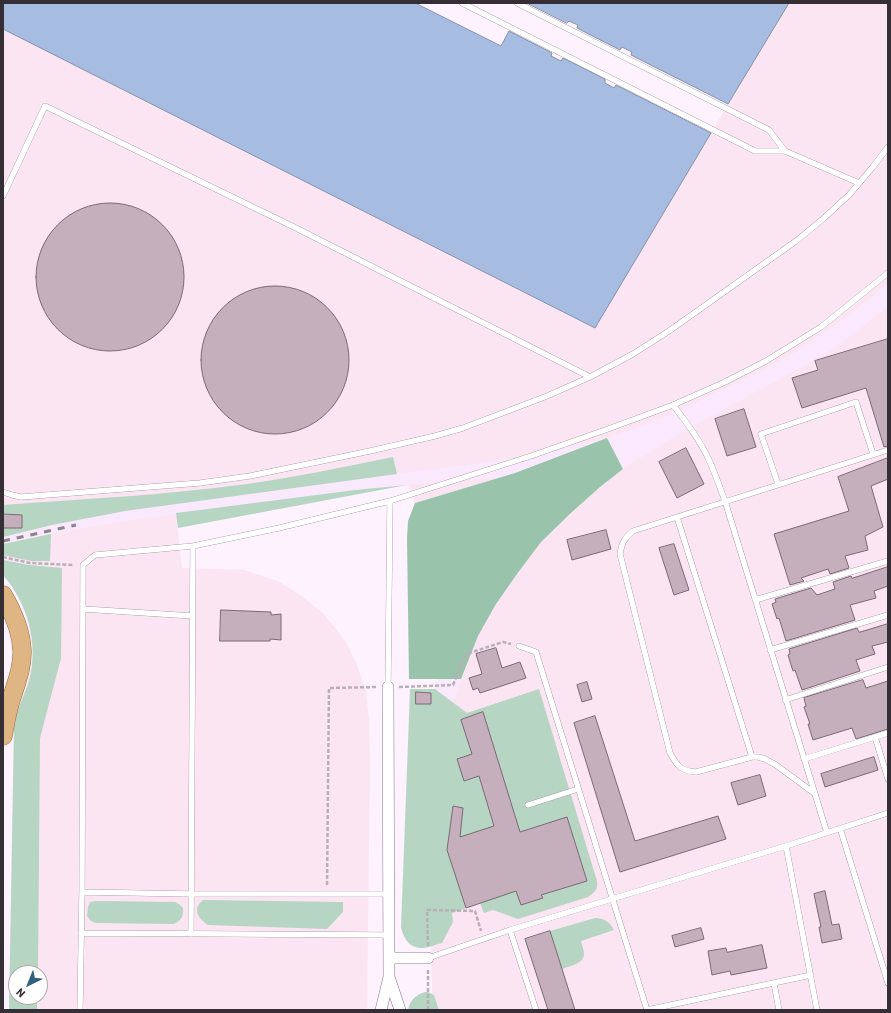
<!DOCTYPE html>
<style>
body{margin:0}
#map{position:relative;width:891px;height:1013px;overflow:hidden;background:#fdf2fe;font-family:Barlow,sans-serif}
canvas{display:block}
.frame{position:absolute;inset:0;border:4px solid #352e35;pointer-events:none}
.north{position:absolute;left:8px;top:965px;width:40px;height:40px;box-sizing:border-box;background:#fff;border:1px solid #aeabae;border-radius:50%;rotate:223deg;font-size:11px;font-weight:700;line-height:16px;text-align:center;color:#352e35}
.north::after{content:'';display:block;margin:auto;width:14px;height:18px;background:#2f617e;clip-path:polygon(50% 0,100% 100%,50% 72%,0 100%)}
</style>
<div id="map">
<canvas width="891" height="1013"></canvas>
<div class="frame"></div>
<div class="north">N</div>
</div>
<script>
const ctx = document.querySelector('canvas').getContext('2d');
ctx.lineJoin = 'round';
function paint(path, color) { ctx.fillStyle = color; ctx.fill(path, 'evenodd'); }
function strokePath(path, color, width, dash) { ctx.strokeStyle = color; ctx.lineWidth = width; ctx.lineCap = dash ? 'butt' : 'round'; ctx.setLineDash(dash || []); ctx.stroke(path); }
paint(new Path2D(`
 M789,3H888V1010H431L432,989L431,921L445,741L453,703L461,679L478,636L496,604L517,574L541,542L572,512L600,487L623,469L515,473L415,503L403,473L125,511L52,525L3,537V29L594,328L711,133L728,104Z
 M176,513L182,568L244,570L278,581L300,595L323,613L344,639L357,665L366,692L369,719L370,763L367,1010H9L14,728L18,712L28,681L32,666L33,652L31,635L28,619L20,599L10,583L3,575V544L75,529ZM16,973H40V997H16Z`), '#fbe5f2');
paint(new Path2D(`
 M888,282V307L843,342L811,362L677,435L623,469L600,487L572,512L541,542L517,574L496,604L478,636L461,679L453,703L445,741L435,689L439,674L455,632L616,456L614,451L517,476L415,484L355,490L176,513L75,529L3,544V537L52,525L125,511L339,481L498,461L607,438L665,417L773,365L792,354L841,321L868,300Z`), '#fae8fc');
paint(new Path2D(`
 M393,457L397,474L125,511L52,525L3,537V505C84,499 166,495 247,484C296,477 344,467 393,457Z
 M407,485L178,528L176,513L355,490Z
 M51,534L50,561H31L3,555V544Z
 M3,560L29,565L62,568L61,658L40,738L38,973H16V997H37V1010H9L14,728C16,722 16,715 18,710C21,700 26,691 29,681C39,644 28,604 3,575Z
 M410,689H435L467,713L539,689L597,881C598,890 595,892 588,897L518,919L493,910L484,913L480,903L452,913L453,922L442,943C436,944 429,948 423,948C410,949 403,938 401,927Z
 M203,900L343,902V912L327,929L208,925C198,918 192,909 203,900Z
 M97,901L175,902L179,904L183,908C183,917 182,920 174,924L96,923L91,921L87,916L88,907L90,902Z
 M595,918C604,918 610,922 614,930L581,941C582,945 584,950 584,955C583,964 569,966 562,969L550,931Z
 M425,992H428L434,995L439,1010H408C410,1000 415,995 425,992Z`), '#b6d5c3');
paint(new Path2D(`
 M607,438L623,469L600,487L572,512L541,542L517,574L496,604L478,636L461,679H409L407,538L408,521L415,503L515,473Z`), '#99c4ab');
const water = new Path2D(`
 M3,3H415L501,46L509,31L552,53L551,56L561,61L563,58L605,79V83L614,88L616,85L711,133L595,328L3,29Z
 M527,3H789L728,104L631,55L632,52L622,47L620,50L577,28L578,25L569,21L567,23Z`);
paint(water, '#a6bce1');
strokePath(water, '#8491ad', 1);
const building = new Path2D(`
 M36 277a74 74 0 1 1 148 0a74 74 0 1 1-148 0Z
 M201 360a74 74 0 1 1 148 0a74 74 0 1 1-148 0Z
 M888,339V446L884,447L866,388L802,408L792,378L818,370L815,361Z
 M744,409L756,447L727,456L715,419Z
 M686,448L704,484L677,498L659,462Z
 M888,458V479L871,486L883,527L865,536L868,550L845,556L849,568L830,574L828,569L801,578L804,581L790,585L774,534L849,511L838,477Z
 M3,514L22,515V528H3Z
 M606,530L611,549L572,560L567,540Z
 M674,544L689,590L674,595L659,548Z
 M888,567V586L874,591L876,598L850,605L855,620L786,641L779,618L777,619L772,604L776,602L775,599L811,588L817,595L835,589L833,582L851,576L852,578Z
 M221,610L271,612V615L281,614V640L270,639V641H220Z
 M888,624V642L872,646L875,654L856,660L860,671L802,690L795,670L793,671L788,655L790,654L789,649L857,628L859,632Z
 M496,648L502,668L520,662L526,678L480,693L478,688L473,690L469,678L482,674L476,654Z
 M863,680L866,688L888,681V729L856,739L852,728L813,740L808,724H810L804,707L806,706L804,698Z
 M587,682L592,699L582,702L577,685Z
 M416,692L431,693V704H416Z
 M483,712L520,832L567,817L587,881L541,895L543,898L521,905L516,891L466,908L447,850L453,806L463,808L460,837L494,826L479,776L464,781L457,759L472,754L461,720Z
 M595,716L635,841L718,816L726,839L620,872L574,723Z
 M874,757L878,770L825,787L821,774Z
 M760,775L766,796L738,805L731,783Z
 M825,891L832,925L839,924L842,939L822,943L819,927H821L814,894Z
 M701,928L704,939L675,947L672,936Z
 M550,931L562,969L575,1010H548L525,939Z
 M762,945L767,968L731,975L730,971L712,975L708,951L726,948L727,952Z`);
paint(building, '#c5afbd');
strokePath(building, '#7c6976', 1);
const service = new Path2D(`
 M462,3L755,151H785L859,183
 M517,3L769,130L785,151
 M3,196L45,106L296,228L590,377
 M673,405C686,422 700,440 709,460C715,473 720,488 725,501L827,833
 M778,484L761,434L856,402L873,454
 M3,492L12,495L21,497L200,483L250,476L370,451L435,436L463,428L547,396L590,377L633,354L669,331L796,241L824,218L849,195L872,168L888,147
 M677,517L752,757
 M755,600L888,561
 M83,609L193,616
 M519,646L536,652L647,1010
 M770,650L888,615
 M388,687L390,501
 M785,700L888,667
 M875,737L888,779
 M804,759L888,733
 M814,793L776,765L765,759L758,757H752L696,772C681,771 677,766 670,753L620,554C622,543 624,538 633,531L888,450
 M528,805L578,789
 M840,828L888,983
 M786,846L817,1010
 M82,892L191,894H388
 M510,930L536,1010
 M81,933L389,935
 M191,934L193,546
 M428,958L510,930L786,846L888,813
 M774,983L779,1010
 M80,1010L82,892L83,565L95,555L193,546L279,528L390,501L531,456L608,429L673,405L725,382L766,361L821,327L888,273
 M647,1010L811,975`);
const minor = new Path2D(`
 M389,958H428
 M389,977L400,1010
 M381,1010L389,977L388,687`);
const primary = new Path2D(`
 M3,595C13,612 21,630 22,650C23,668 15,686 10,703C7,714 5,725 3,736`);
strokePath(service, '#89798a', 6);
strokePath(minor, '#89798a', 12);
strokePath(primary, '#956632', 19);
strokePath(new Path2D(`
 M3,557L30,563L74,565
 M399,687L453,685L466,654L503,642L511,644
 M327,885L329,688L376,687
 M428,946L427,910L475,911L481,931
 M428,1010V969`), '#b9afb9', 2.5, [4, 2]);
strokePath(service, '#fff', 5.5);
strokePath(minor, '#fff', 11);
strokePath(primary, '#deb583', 18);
strokePath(new Path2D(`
 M3,541L76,525`), '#8d848e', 3, [7, 7]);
</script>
